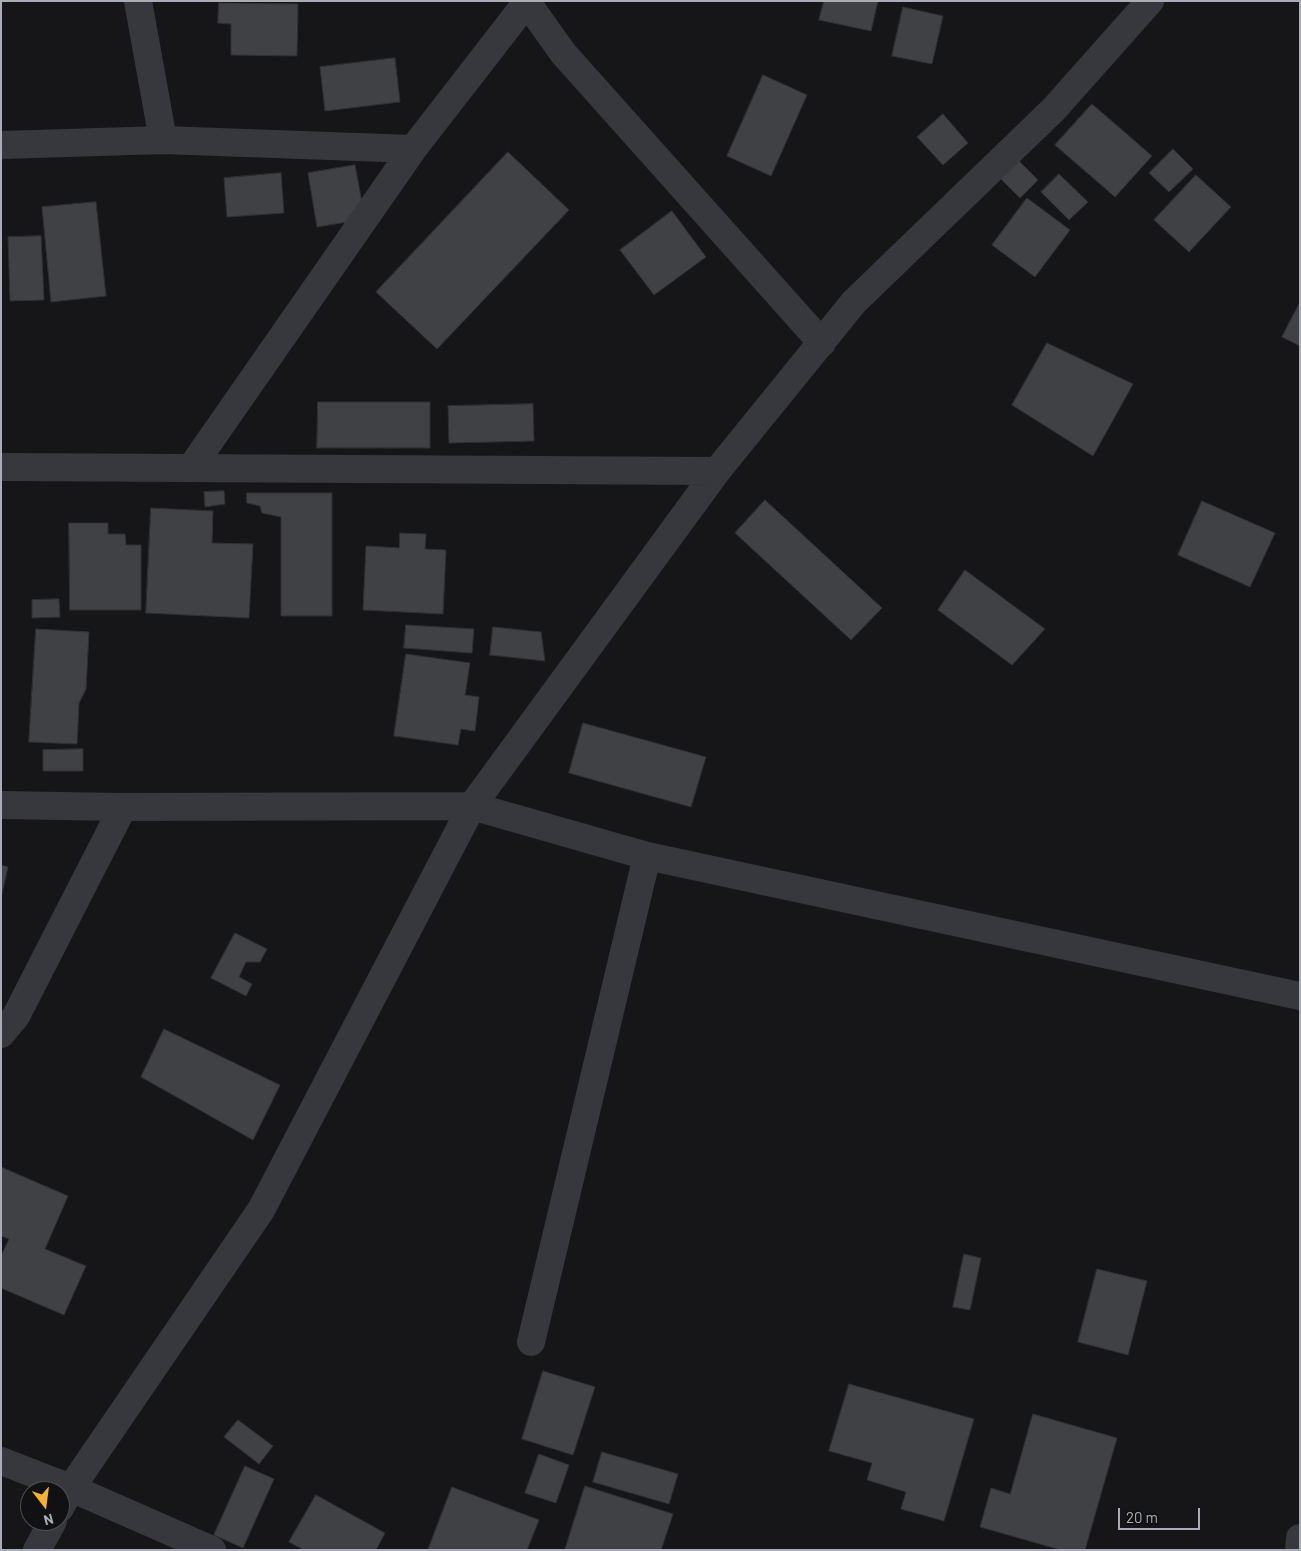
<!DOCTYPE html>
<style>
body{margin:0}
#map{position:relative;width:1301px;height:1551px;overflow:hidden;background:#161618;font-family:Barlow,sans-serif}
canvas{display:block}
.frame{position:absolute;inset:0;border:2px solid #a8adb8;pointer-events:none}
.north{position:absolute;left:20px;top:1481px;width:50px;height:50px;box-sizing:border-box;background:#111113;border:1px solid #4d4f55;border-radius:50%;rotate:165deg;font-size:14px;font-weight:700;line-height:20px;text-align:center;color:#a8adb8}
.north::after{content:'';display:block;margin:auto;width:18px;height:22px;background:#f2b134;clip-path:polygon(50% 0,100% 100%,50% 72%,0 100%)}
.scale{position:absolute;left:1118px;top:1508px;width:82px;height:22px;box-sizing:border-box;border:2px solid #a8adb8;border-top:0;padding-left:6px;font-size:15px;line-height:18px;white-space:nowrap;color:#a8adb8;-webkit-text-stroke:4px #111113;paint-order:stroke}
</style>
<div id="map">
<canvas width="1301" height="1551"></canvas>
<div class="frame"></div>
<div class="north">N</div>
<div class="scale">20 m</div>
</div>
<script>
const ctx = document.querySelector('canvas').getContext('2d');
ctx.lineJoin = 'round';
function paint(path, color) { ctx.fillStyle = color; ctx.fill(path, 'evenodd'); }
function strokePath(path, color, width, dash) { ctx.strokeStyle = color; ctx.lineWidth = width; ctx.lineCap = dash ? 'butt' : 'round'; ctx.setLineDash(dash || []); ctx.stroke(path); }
const building = new Path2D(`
 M824,1H878L871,31L819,20Z
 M219,3L298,4L297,56L231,55V24L218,23Z
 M903,7L943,16L932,64L892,56Z
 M395,58L400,102L325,111L320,67Z
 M763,75L807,95L771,176L727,156Z
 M1092,104L1152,156L1115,197L1055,145Z
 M943,114L968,143L943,165L917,137Z
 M1173,149L1193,169L1169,192L1149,173Z
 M508,152L569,210L437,349L376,292Z
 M1017,159L1038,180L1020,198L999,177Z
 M355,165L365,219L317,227L308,173Z
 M281,173L284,213L227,217L224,178Z
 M1059,174L1088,202L1069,220L1041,192Z
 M1196,175L1231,207L1189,252L1154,220Z
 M1027,198L1070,230L1035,277L992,245Z
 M96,202L106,296L51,302L42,207Z
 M672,211L706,257L654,295L620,250Z
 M41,236L44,300L10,301L8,237Z
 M1300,302V346L1282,337Z
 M1047,343L1133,384L1093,456L1012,405Z
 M318,402H430V448H317Z
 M533,404L534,441L449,443L448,406Z
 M224,491L225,504L205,507L204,492Z
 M247,493H332V616H281V517L262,513L260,506L247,503Z
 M765,500L882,608L851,640L735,533Z
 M1202,501L1275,533L1250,587L1178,555Z
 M151,508L213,511L212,543L253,544L249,618L146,613Z
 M69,523H108V534H125L126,545H141V610H70Z
 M400,533L426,534L425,549L446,550L443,614L363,610L366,546L399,548Z
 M965,570L1045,629L1012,665L938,610Z
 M59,599L60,617L32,618V600Z
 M406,625L474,629L472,653L404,648Z
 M493,627L541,632L545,661L490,655Z
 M36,629L89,632L86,689L79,703L77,744L29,742Z
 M406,654L470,663L465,695L479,697L475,731L461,729L458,745L394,736Z
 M583,723L706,757L691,807L569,773Z
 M83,749V771H43V750Z
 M1,865L8,867L1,898Z
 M235,933L267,949L260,962H246L239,977L252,984L246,996L211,978Z
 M164,1029L280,1085L253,1140L141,1077Z
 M1,1167L68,1196L45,1249L86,1266L64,1315L1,1288V1256L9,1239L1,1236Z
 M964,1254L981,1258L970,1310L953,1307Z
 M1097,1269L1147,1281L1128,1355L1078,1342Z
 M543,1371L595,1387L573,1455L522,1439Z
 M849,1384L974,1419L944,1521L901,1509L906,1492L867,1480L872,1463L829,1451Z
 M1033,1414L1117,1438L1085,1550H1061L980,1527L991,1488L1010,1494Z
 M238,1420L273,1446L259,1464L224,1437Z
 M602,1452L678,1474L669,1504L593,1482Z
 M539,1454L569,1465L556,1503L525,1493Z
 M245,1466L274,1479L243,1548L214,1535Z
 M585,1486L673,1514L661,1550H565Z
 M452,1487L539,1520L527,1550H428Z
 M316,1495L385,1533L376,1550H304L289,1542Z`);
paint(building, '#404145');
strokePath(building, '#303034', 1);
strokePath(new Path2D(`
 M138,1L163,140
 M526,1L563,53L822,343
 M1,145L163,140L413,149
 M1,467L717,471
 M191,468L413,149L527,2
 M1,805L123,807L472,806L647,856L1300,996
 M1,1034L16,1016L123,807
 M531,1342L647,856
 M1,1461L71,1488L212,1550
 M60,1508L71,1488L261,1210L472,806L717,471L854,302L1054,109L1150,1
 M37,1550L53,1521
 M1299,1550L1300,1538`), '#37383d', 28);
</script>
